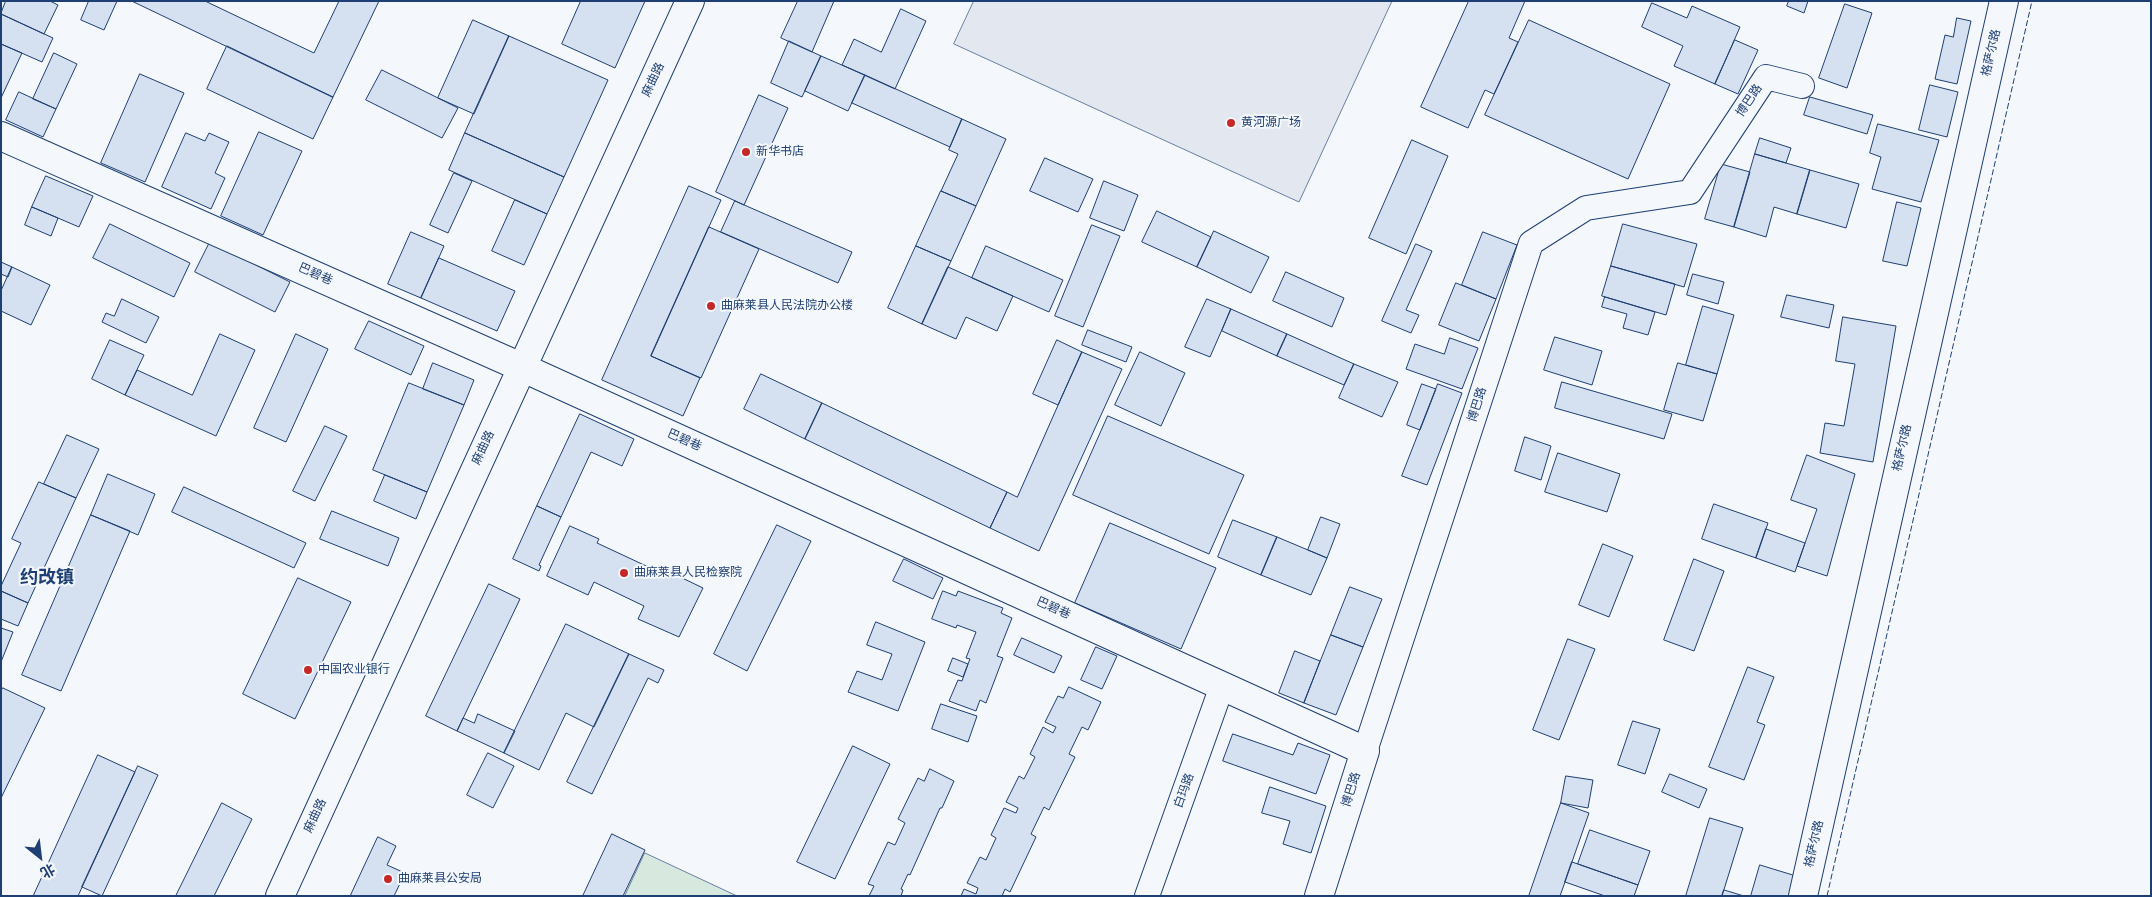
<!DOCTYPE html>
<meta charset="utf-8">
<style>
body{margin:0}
#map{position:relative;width:2152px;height:897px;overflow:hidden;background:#f4f7fb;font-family:"Source Sans 3","Noto Sans SC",sans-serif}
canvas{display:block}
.frame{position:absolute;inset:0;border:2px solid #1d3f73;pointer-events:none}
.north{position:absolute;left:15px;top:832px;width:50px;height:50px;-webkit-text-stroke:4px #f4f7fb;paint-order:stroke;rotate:151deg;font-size:14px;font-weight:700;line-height:20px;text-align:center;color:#1d3f73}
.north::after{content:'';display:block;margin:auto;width:18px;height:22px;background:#1d3f73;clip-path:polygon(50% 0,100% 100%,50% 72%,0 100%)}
</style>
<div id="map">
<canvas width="2152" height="897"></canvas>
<div class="frame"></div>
<div class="north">北</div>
</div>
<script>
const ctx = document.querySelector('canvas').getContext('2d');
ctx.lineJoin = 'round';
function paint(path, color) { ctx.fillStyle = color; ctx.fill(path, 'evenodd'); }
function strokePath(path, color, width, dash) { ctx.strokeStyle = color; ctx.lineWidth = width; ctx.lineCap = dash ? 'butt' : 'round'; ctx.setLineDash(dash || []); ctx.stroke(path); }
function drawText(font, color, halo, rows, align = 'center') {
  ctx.font = font + ' "Source Sans 3","Noto Sans SC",sans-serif'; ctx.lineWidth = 4; ctx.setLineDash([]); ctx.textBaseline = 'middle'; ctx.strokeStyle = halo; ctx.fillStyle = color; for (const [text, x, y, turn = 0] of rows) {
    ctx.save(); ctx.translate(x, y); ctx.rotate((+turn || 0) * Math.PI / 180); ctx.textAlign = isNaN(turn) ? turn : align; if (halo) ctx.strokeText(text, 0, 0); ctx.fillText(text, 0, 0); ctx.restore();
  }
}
const green = new Path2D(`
 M645,853L737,896H625Z`);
paint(green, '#d7e8df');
strokePath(green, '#687fa3', 1);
const parking = new Path2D(`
 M974,1H1392L1299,202L954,44Z`);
paint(parking, '#e3e8f0');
strokePath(parking, '#687fa3', 1);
const building = new Path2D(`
 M6,1H50L58,5L44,34L1,14Z
 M89,1H117L104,30L81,20Z
 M132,1H205L314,53L339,1H379L333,97Z
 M581,1H645L615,68L562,44Z
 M798,1H834L812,52L781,38Z
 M1469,1H1525L1509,38L1518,42L1494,94L1485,90L1468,128L1421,107Z
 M1789,1H1808L1804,13L1787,6Z
 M1652,3L1687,18L1692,6L1740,27L1715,84L1674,66L1683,46L1642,27Z
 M1845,4L1872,13L1847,88L1819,78Z
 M901,9L926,21L895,89L842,65L854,39L881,52Z
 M1,14L53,38L42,62L1,44Z
 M1957,18L1971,21L1957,84L1935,79L1945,35L1953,37Z
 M473,20L509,36L474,114L438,98Z
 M1529,20L1670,84L1628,179L1485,115Z
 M509,36L608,80L564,177L465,133Z
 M1735,40L1758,50L1738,94L1715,84Z
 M789,41L821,56L802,97L771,83Z
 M1,44L22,53L1,98Z
 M227,46L333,97L313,139L207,89Z
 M54,53L77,64L56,109L33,99Z
 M821,56L865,75L848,111L805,91Z
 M382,70L458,108L442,138L366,100Z
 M140,74L184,93L145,182L101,163Z
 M865,75L962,119L950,147L852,103Z
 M1930,85L1958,92L1947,137L1919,130Z
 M19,92L56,109L43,137L6,120Z
 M759,95L788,108L744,205L716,192Z
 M1810,97L1873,115L1867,134L1804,115Z
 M962,119L1006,139L976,206L941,191L958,154L949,150Z
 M1878,124L1939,140L1921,202L1872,189L1881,157L1870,153Z
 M259,132L302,151L263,235L221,216Z
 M186,133L205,141L209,133L229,142L215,173L225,178L211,209L162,187Z
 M465,133L564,177L547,214L449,170Z
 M1760,138L1791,148L1786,163L1755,154Z
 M1412,140L1448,156L1406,254L1369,238Z
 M1755,154L1810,170L1797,214L1774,207L1766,237L1734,227Z
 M1045,158L1093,179L1078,212L1030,191Z
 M1721,164L1750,172L1734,227L1705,219Z
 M1810,170L1859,184L1846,228L1797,214Z
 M454,173L472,181L448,233L430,225Z
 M46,176L93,196L79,227L32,207Z
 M1104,181L1138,195L1124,231L1090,218Z
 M689,186L721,200L651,356L700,378L683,416L602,380Z
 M941,191L976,206L951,261L916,246Z
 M515,200L547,214L524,265L492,251Z
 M735,201L852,252L838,283L721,232Z
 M1897,202L1921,208L1907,266L1883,261Z
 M32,207L58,218L51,236L25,225Z
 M1157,211L1211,237L1197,267L1142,242Z
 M110,224L190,263L174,297L93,258Z
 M1623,224L1697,244L1684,287L1611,266Z
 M1092,225L1120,236L1083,327L1055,316Z
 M709,227L759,249L701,378L651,356Z
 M1214,231L1269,257L1251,293L1197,267Z
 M411,232L444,246L421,298L388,284Z
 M1483,232L1517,245L1496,299L1462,285Z
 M210,242L290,282L275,312L195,272Z
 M1416,244L1432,251L1406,310L1419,315L1411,333L1382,321Z
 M916,246L951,261L922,324L888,308Z
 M986,246L1063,280L1049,312L972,278Z
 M439,258L515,291L497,331L421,298Z
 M1,262L12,267L8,277L1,274Z
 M1611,266L1675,284L1666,315L1602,296Z
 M12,267L50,285L31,325L1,311V291Z
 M948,267L1013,296L997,331L966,317L956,339L922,324Z
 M1286,272L1344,298L1332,327L1273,301Z
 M1693,274L1724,282L1718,304L1687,295Z
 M1456,283L1496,299L1479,341L1439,325Z
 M1787,295L1834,305L1829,328L1781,317Z
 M1605,297L1655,312L1648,335L1623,328L1627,314L1602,307Z
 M122,299L159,317L146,343L102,322L106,313L114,316Z
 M1207,299L1231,309L1210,357L1185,347Z
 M1703,306L1734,315L1717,374L1686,365Z
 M1231,309L1287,334L1277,356L1222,331Z
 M1843,317L1896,326L1873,462L1820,453L1825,423L1844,426L1855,364L1836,361Z
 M369,321L424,346L411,375L355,349Z
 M1088,330L1132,347L1126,362L1082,345Z
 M220,334L255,350L216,436L125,395L137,370L192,395Z
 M296,334L328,349L286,442L254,428Z
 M1287,334L1354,364L1344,385L1277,356Z
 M1555,337L1602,351L1592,385L1544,370Z
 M1450,338L1478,348L1462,389L1406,369L1415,344L1444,354Z
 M110,340L144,355L125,395L92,379Z
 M1057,340L1082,352L1058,405L1033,394Z
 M1082,352L1122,369L1039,551L990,528L1007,492L1017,497Z
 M1140,352L1185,373L1161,426L1115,405Z
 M433,363L474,380L464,405L423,389Z
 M1678,363L1717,374L1703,421L1664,410Z
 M1354,364L1398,382L1382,417L1339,398Z
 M761,374L822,403L805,439L744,409Z
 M1562,382L1672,414L1664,439L1555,408Z
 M409,383L464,405L427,492L373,470Z
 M1422,384L1436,389L1420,430L1407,425Z
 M1438,384L1462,393L1427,485L1402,476Z
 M822,403L1007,492L990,528L805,439Z
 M580,414L634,439L622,466L591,452L561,517L537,506Z
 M1108,416L1244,475L1209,554L1073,495Z
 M325,426L347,436L315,501L293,491Z
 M67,435L99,449L76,498L44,484Z
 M1525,437L1551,446L1541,480L1515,471Z
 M1558,453L1620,474L1607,512L1545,492Z
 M1807,455L1855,474L1827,576L1797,566L1817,509L1791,500Z
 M108,474L155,494L138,535L91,515Z
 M385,475L427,492L416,519L374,501Z
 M39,482L76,498L28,603L1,591V586L21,543L12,539Z
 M184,487L306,543L294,568L172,512Z
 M1714,504L1768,523L1756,558L1702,539Z
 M537,506L561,517L539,565L541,566L539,571L513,559Z
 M332,511L399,538L388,566L320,539Z
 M91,515L130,531L61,691L22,675Z
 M1321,517L1340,524L1327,558L1308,550Z
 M1233,520L1277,537L1261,575L1218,557Z
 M1110,523L1216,568L1181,649L1075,603Z
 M777,525L811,541L747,671L714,654Z
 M570,526L599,539L597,543L672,578L674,574L703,588L679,637L638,619L644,606L594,582L588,595L547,576Z
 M1766,529L1805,543L1795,572L1756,558Z
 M1277,537L1327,558L1311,595L1261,575Z
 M1603,544L1633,556L1609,617L1579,605Z
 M904,559L943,578L933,599L893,581Z
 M1694,559L1724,571L1694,651L1664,640Z
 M298,578L351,602L295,719L243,694Z
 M489,584L520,599L457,731L426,716Z
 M1350,587L1382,599L1363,647L1331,635Z
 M1,591L28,603L18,626L1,619Z
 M943,591L956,596L958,591L1003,608L1001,613L1012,618L997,656L1003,658L986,703L980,700L976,711L949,701L958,680L962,681L968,664L970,659L966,658L976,632L957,625L956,628L932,619Z
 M876,622L925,642L898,711L848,692L857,671L882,680L892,654L867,645Z
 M566,624L629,654L594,727L566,713L539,770L504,753Z
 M1,628L13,632L1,662Z
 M1331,635L1363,647L1336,715L1304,703Z
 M1022,638L1062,656L1054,673L1014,655Z
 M1568,639L1595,649L1559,740L1533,730Z
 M1096,647L1117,656L1102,689L1081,680Z
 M1295,651L1320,661L1304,703L1279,693Z
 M629,654L664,670L658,683L648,678L592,794L567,782Z
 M953,658L968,664L963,677L948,671Z
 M1748,667L1774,677L1757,722L1765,725L1744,780L1709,767Z
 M1069,687L1101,702L1088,730L1082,727L1069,754L1075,757L1049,810L1044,807L1031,834L1036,837L1010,892L1005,889L1002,896H961L964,889L976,894L978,888L967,883L980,857L986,860L996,838L991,835L1004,808L1016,813L1018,808L1006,802L1019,776L1024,779L1035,757L1030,754L1043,727L1053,733L1056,727L1045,722L1058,696L1063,698Z
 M3,688L45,708L1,798V691Z
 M941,704L977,716L968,742L932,729Z
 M478,714L515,731L504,753L457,731L463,718L474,723Z
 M1633,721L1660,729L1645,774L1618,765Z
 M1233,734L1293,755L1298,743L1330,755L1316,794L1223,761Z
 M853,746L890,764L835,879L797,862Z
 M488,753L514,766L493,808L467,795Z
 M98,755L135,772L78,896H36L34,895Z
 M138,766L158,775L102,896L82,887Z
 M930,769L954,781L942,808H940L910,875L908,874L901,889L903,890L901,896H869L874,886L868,884L888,842L895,845L905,823L898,819L918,778L924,781Z
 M1670,774L1707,789L1699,808L1662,792Z
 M1566,776L1593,780L1588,808L1561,803Z
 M1270,787L1326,806L1311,853L1283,844L1290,821L1262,813Z
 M222,803L252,819L214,896H176Z
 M1561,803L1589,813L1565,882L1560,896H1529Z
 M1710,818L1743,828L1722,896H1686Z
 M1590,830L1650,851L1638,885L1578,864Z
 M612,834L645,850L623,896H583Z
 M378,837L396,846L387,865L405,873L394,896H353L351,895Z
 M1572,862L1638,885L1634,896H1605L1565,882Z
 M1760,865L1796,876L1790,896H1751Z
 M1724,890L1744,896H1722Z`);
paint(building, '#d5e0f0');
strokePath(building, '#1d3f73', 1);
const street = new Path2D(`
 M1365,751L1531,243L1586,208L1690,192L1766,77L1802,86
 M1147,896L1222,686`);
const secondary = new Path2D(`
 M1,136L521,367L1365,751L1319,896
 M280,896L690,1
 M1803,896L2004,1`);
strokePath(street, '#1d3f73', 26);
strokePath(secondary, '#1d3f73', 30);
strokePath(street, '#f4f7fb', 24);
strokePath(secondary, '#f4f7fb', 28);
strokePath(new Path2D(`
 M1827,896L2032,1`), '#1d3f73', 1, [6, 2.5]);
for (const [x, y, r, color] of [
 [1231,123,5,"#c62828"],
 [746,152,5,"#c62828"],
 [711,306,5,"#c62828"],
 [624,573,5,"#c62828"],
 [308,670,5,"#c62828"],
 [388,879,5,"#c62828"]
]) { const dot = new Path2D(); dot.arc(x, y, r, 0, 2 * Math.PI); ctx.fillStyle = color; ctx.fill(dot); strokePath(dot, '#f4f7fb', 2); }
drawText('12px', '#1d3f73', '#f4f7fb', [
 ["格萨尔路",1992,53,-77],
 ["麻曲路",654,80,-65],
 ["博巴路",1750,101,-56],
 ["巴碧巷",315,275,24],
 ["博巴路",1478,405,-72],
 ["巴碧巷",684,441,24],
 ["麻曲路",484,448,-65],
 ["格萨尔路",1903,448,-77],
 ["巴碧巷",1053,609,24],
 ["博巴路",1352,790,-72],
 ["白玛路",1185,791,-70],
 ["麻曲路",316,816,-65],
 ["格萨尔路",1815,844,-77]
]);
drawText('12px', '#1d3f73', '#f4f7fb', [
 ["黄河源广场",1241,123],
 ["新华书店",756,152],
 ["曲麻莱县人民法院办公楼",721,306],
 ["曲麻莱县人民检察院",634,573],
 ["中国农业银行",318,670],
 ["曲麻莱县公安局",398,879]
], 'left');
drawText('bold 18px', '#1d3f73', '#f4f7fb', [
 ["约改镇",47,579]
]);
</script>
